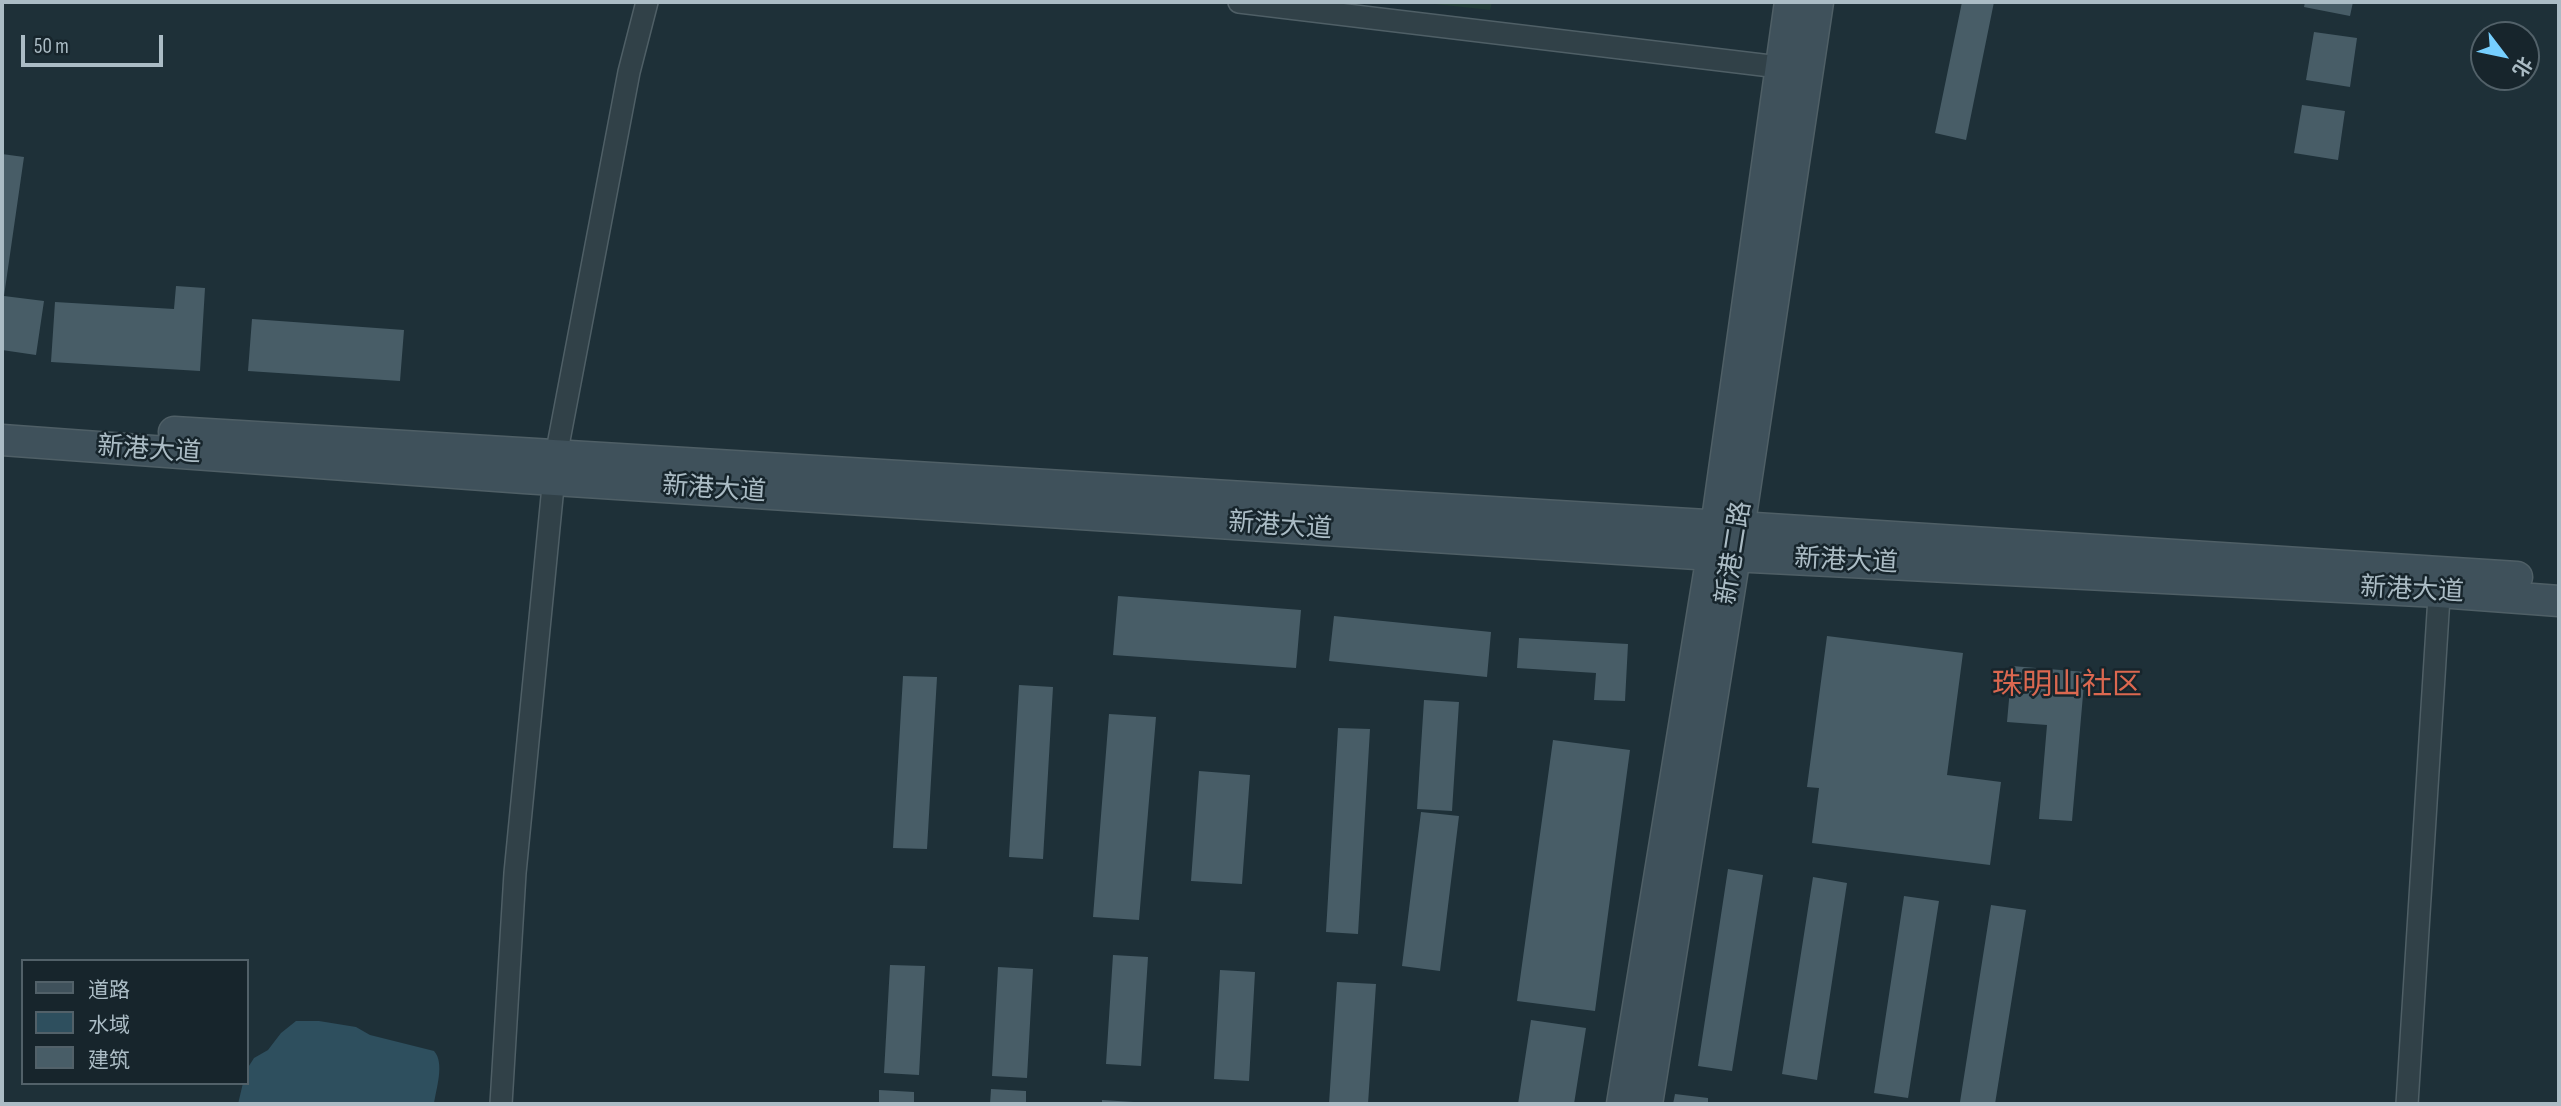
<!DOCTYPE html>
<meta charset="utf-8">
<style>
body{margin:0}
#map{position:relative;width:2561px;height:1106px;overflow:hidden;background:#1e3038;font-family:"Sofia Sans Condensed","Noto Sans SC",sans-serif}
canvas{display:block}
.frame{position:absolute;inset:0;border:4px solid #abbcc5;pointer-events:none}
.legend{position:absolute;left:21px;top:959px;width:228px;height:126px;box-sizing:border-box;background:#17252c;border:2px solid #526169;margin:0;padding:9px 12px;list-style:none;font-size:21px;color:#abbcc5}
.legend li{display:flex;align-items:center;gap:14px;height:35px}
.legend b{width:35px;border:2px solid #526169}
.north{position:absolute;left:2470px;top:21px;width:70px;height:70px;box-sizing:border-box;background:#17252c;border:2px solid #526169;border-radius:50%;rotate:122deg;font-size:19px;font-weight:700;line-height:28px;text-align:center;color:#abbcc5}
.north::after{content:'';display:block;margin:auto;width:24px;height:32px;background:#76cfff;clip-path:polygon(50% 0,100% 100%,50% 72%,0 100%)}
.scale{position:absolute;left:21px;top:35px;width:142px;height:32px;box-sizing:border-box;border:4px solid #abbcc5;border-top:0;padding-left:9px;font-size:21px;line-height:24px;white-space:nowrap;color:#abbcc5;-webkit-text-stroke:5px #17252c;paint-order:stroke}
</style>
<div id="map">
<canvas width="2561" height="1106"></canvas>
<div class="frame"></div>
<ul class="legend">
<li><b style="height:9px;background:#3f515b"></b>道路</li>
<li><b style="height:19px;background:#2e4f5e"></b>水域</li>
<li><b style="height:19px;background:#485d67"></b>建筑</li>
</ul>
<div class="north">北</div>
<div class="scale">50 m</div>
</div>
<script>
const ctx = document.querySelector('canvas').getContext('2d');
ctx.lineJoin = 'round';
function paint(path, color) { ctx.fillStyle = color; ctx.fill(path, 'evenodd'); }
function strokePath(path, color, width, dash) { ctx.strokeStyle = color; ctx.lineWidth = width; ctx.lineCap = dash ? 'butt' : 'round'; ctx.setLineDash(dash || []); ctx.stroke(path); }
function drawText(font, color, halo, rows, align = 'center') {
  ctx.font = font + ' "Sofia Sans Condensed","Noto Sans SC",sans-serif'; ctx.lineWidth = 5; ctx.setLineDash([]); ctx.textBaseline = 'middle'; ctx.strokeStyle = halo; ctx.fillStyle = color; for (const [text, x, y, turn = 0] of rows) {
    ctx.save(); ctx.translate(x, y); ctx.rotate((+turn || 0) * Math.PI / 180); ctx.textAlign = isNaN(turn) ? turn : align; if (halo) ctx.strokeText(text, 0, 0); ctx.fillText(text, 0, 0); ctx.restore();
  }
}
paint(new Path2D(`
 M1416,2H1492L1490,10Z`), '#213b36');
paint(new Path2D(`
 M296,1021H319L356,1027L370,1035L434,1051C445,1063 436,1089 434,1104H238L243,1083H247V1069L254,1058L268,1050L281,1033Z`), '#2e4f5e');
paint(new Path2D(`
 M1962,2H1994L1966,140L1935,133Z
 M2305,2H2353L2350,16L2304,7Z
 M2314,32L2357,38L2350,87L2306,80Z
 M2302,105L2345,111L2338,160L2294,153Z
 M2,154L24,157L4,296L44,301L36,355L2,350Z
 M176,286L205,288L200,371L51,362L55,302L174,309Z
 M252,319L404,330L400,381L248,371Z
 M1118,596L1301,610L1296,668L1113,655Z
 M1334,616L1491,632L1487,677L1329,661Z
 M1827,636L1963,653L1947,775L2001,782L1990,865L1812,843L1819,788L1807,787Z
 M1519,638L1628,644L1625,701L1594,700L1596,673L1517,668Z
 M2012,666L2085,672L2072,821L2039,819L2047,725L2007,722Z
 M903,676L937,677L927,849L893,848Z
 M1019,685L1053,687L1043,859L1009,857Z
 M1424,700L1459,702L1452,811L1417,809Z
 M1109,714L1156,717L1139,920L1093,917Z
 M1338,728L1370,729L1358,934L1326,932Z
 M1553,740L1630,750L1595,1011L1517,1001Z
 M1199,771L1250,775L1242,884L1191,881Z
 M1421,812L1459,816L1440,971L1402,966Z
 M1728,869L1763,875L1732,1071L1698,1066Z
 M1813,877L1847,883L1817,1080L1782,1074Z
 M1904,896L1939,901L1908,1098L1874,1093Z
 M1991,905L2026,910L1995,1104H1977L1960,1102Z
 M1113,955L1148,957L1141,1066L1106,1064Z
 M890,965L925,966L919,1075L884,1073Z
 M998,967L1033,969L1027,1078L992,1076Z
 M1220,970L1255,972L1249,1081L1214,1079Z
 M1337,982L1376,984L1368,1104H1329Z
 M1531,1020L1586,1028L1574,1104H1518Z
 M991,1089L1026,1091V1104H990Z
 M879,1090L914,1092V1104H879Z
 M1675,1094L1708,1098V1104H1673Z
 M1102,1100L1134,1102V1104H1102Z`), '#485d67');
const minor = new Path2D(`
 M1239,2L1779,67
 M501,1104L515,873L556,456L629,72L647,2
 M2407,1104L2440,581`);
const secondary = new Path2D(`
 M174,432L1739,527L2517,577
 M2,440L524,478L1712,555L2439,592L2559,601
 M1622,1104L1712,555L1790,2
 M1647,1104L1735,556L1818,2`);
strokePath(minor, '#4f5f66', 24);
strokePath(secondary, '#4f5f66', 33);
strokePath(minor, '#314148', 21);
strokePath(secondary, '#3f515b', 30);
drawText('26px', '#abbcc5', '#17252c', [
 ["新港大道",149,451,4],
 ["新港大道",714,490,4],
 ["新港大道",1280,527,4],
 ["新港二路",1735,553,-81],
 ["新港大道",1846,562,3],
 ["新港大道",2412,591,3]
]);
drawText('30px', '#db6850', '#17252c', [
 ["珠明山社区",2067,686]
]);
</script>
